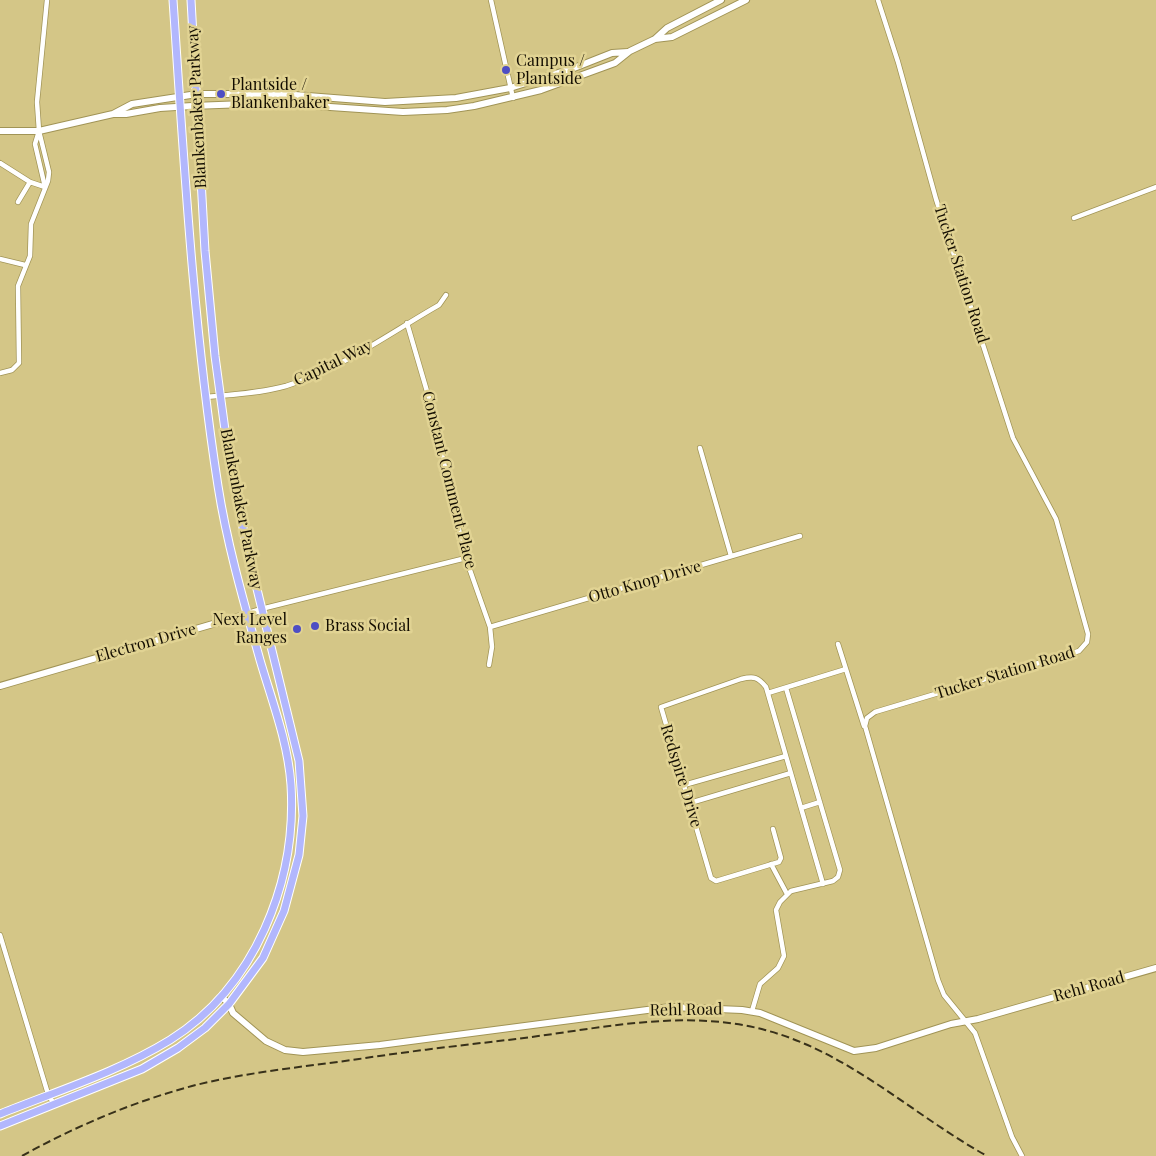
<!DOCTYPE html>
<style>
body{margin:0}
canvas{display:block;background:#d4c687}
</style>
<canvas width="1156" height="1156"></canvas>
<script>
const ctx = document.querySelector('canvas').getContext('2d');
ctx.lineJoin = 'round';
function strokePath(path, color, width, dash) { ctx.strokeStyle = color; ctx.lineWidth = width; ctx.lineCap = dash ? 'butt' : 'round'; ctx.setLineDash(dash || []); ctx.stroke(path); }
function drawText(font, color, halo, rows, align = 'center') {
  ctx.font = font + ' "Playfair Display",serif'; ctx.lineWidth = 5; ctx.setLineDash([]); ctx.textBaseline = 'middle'; ctx.strokeStyle = halo; ctx.fillStyle = color; for (const [text, x, y, turn = 0] of rows) {
    ctx.save(); ctx.translate(x, y); ctx.rotate((+turn || 0) * Math.PI / 180); ctx.textAlign = isNaN(turn) ? turn : align; if (halo) ctx.strokeText(text, 0, 0); ctx.fillText(text, 0, 0); ctx.restore();
  }
}
const street = new Path2D(`
 M491,0L513,98
 M878,0L898,62L936,199L1013,438L1056,519L1088,634L1087,642L1079,651L875,712L867,718L865,726L938,980L944,995L975,1033L1012,1137L1022,1156
 M39,131L35,144L45,187
 M0,163L30,182
 M18,202L30,182L45,187
 M1074,218L1156,187
 M0,259L25,265
 M407,323L431,405L465,556L490,627L492,647L489,665
 M0,373L12,370L19,363L18,286L30,256L31,224L48,181L49,172L39,131L37,102L47,0
 M206,397C231,395 261,393 286,386C341,369 390,333 439,305L446,295
 M700,448L731,556
 M261,609L466,558
 M490,627L800,536
 M838,644L864,726
 M768,693L846,669
 M684,785L786,756
 M690,803L791,773
 M801,808L820,802
 M773,829L781,858L779,862L716,881L711,878L661,707L741,679C754,676 758,677 766,687L823,884
 M771,864L787,894
 M0,935L48,1094L54,1104
 M752,1011L760,984L778,968L784,956L776,910L780,902L791,891L833,881L838,877L840,870L786,688`);
const secondary = new Path2D(`
 M655,39L672,37L746,0
 M113,114L132,104L197,94H282L385,102L456,98L510,88L574,68L612,53L628,52
 M0,131H39L113,114H126L160,108L192,106L272,103L403,112L447,110L474,106L541,90L615,63L630,51L655,39L667,28L721,0
 M0,686L261,610
 M221,996L229,1004L233,1013L266,1041L285,1050L303,1052L380,1045L670,1007L742,1010L760,1013L854,1051L876,1048L951,1024L978,1019L1156,968`);
const primary = new Path2D(`
 M0,1114C57,1091 118,1072 170,1040C255,987 297,882 291,785C288,742 272,701 260,660C244,603 227,544 218,486C193,325 184,162 173,0
 M0,1126L142,1069L178,1048L205,1028L229,1004L263,958L284,911L299,855L303,816L299,761L246,544L225,430L215,356L205,251L191,0`);
strokePath(street, '#a19456', 6);
strokePath(secondary, '#a19456', 8);
strokePath(primary, '#fff', 9);
strokePath(street, '#fff', 4.5);
strokePath(secondary, '#fff', 6);
strokePath(primary, '#b2b7fd', 7);
strokePath(new Path2D(`
 M22,1156C76,1126 133,1102 192,1086C247,1072 303,1067 359,1059C411,1051 464,1045 516,1039C598,1029 684,1008 765,1030C849,1052 913,1115 987,1156`), '#38311a', 2, [8, 4]);
for (const [x, y, r, color] of [
 [506,70,5,"#4e4ec4"],
 [221,94,5,"#4e4ec4"],
 [315,626,5,"#4e4ec4"],
 [297,629,5,"#4e4ec4"]
]) { const dot = new Path2D(); dot.arc(x, y, r, 0, 2 * Math.PI); ctx.fillStyle = color; ctx.fill(dot); strokePath(dot, '#e1d393', 2); }
drawText('16px', '#130d00', '#e1d393', [
 ["Campus /",516,61],
 ["Plantside",516,79],
 ["Plantside /",231,85],
 ["Blankenbaker",231,103],
 ["Next Level",287,620,"right"],
 ["Ranges",287,638,"right"],
 ["Brass Social",325,626]
], 'left');
drawText('16px', '#130d00', '#e1d393', [
 ["Blankenbaker Parkway",197,107,-93],
 ["Tucker Station Road",961,274,72],
 ["Capital Way",333,363,-26],
 ["Constant Comment Place",449,480,76],
 ["Blankenbaker Parkway",241,509,79],
 ["Otto Knop Drive",645,582,-16],
 ["Electron Drive",146,643,-16],
 ["Tucker Station Road",1005,673,-17],
 ["Redspire Drive",681,776,73],
 ["Rehl Road",1089,987,-16],
 ["Rehl Road",686,1010,-1]
]);
</script>
